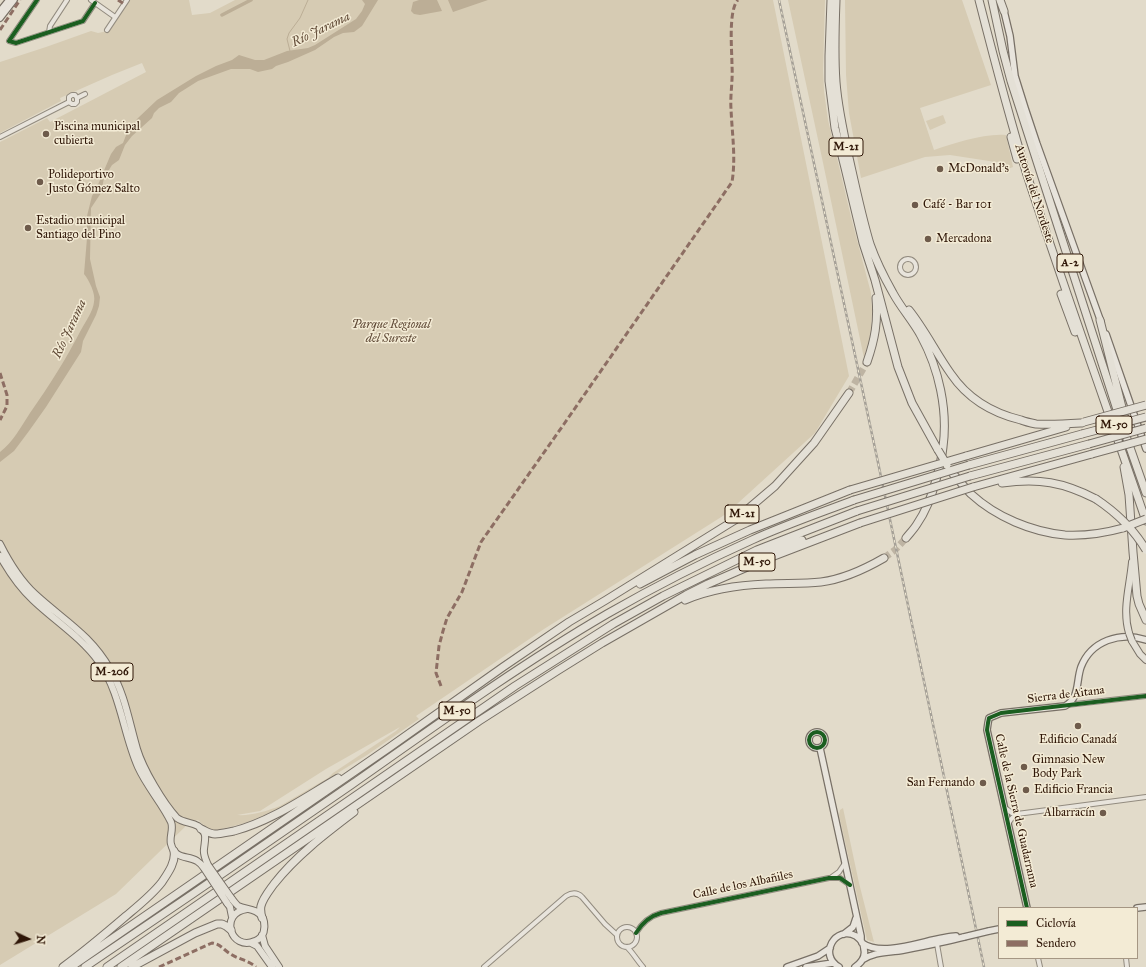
<!DOCTYPE html>
<meta charset="utf-8">
<style>
body{margin:0}
#map{position:relative;width:1146px;height:967px;overflow:hidden;background:#e2dbca;font-family:"IM FELL Great Primer",serif}
canvas{display:block}
.legend{position:absolute;left:998px;top:907px;width:140px;height:52px;box-sizing:border-box;background:#f3ebd5;border:1px solid #a59683;margin:0;padding:5px 7px;list-style:none;font-size:12px;color:#2f1607}
.legend li{display:flex;align-items:center;gap:8px;height:20px}
.legend b{width:20px;border:1px solid #a59683}
.north{position:absolute;left:8px;top:919px;width:40px;height:40px;-webkit-text-stroke:3px #f3ebd5;paint-order:stroke;rotate:94deg;font-size:11px;font-weight:700;line-height:16px;text-align:center;color:#2f1607}
.north::after{content:'';display:block;margin:auto;width:14px;height:18px;background:#2f1607;clip-path:polygon(50% 0,100% 100%,50% 72%,0 100%)}
</style>
<div id="map">
<canvas width="1146" height="967"></canvas>
<ul class="legend">
<li><b style="height:5px;background:#1b5e20"></b>Ciclovía</li>
<li><b style="height:5px;background:#8d6e63"></b>Sendero</li>
</ul>
<div class="north">N</div>
</div>
<script>
const ctx = document.querySelector('canvas').getContext('2d');
ctx.lineJoin = 'round';
function paint(path, color) { ctx.fillStyle = color; ctx.fill(path, 'evenodd'); }
function strokePath(path, color, width, dash) { ctx.strokeStyle = color; ctx.lineWidth = width; ctx.lineCap = dash ? 'butt' : 'round'; ctx.setLineDash(dash || []); ctx.stroke(path); }
function drawText(font, color, halo, rows, align = 'center') {
  ctx.font = font + ' "IM FELL Great Primer",serif'; ctx.lineWidth = 3; ctx.setLineDash([]); ctx.textBaseline = 'middle'; ctx.strokeStyle = halo; ctx.fillStyle = color; for (const [text, x, y, turn = 0] of rows) {
    ctx.save(); ctx.translate(x, y); ctx.rotate((+turn || 0) * Math.PI / 180); ctx.textAlign = isNaN(turn) ? turn : align; if (halo) ctx.strokeText(text, 0, 0); ctx.fillText(text, 0, 0); ctx.restore();
  }
}
paint(new Path2D(`
 M130,0H189L192,15L210,13L235,0H773L849,376L815,433L726,514L544,629L416,716L419,719L367,755L287,804L266,815L245,823L214,831L209,830L198,820L190,822L116,894L0,965V142L47,118L50,122L146,72L142,63L112,75L60,98L61,101L0,133V62L46,47L91,31L98,33L108,31ZM400,727L396,731L333,773L328,778L280,806C267,811 251,816 237,815L260,811L326,769Z
 M788,0H825L823,70L824,91L828,120L851,217L871,293L872,310L871,329L869,347L864,358L822,158Z
 M845,0H962L991,85L920,108L934,150C954,143 985,133 1006,135L1013,167L1008,169L1002,163L950,155L925,157L861,178L849,113L846,75Z
 M943,115L946,123L930,130L926,121Z
 M843,808L859,883L874,942L867,940L839,815L840,810Z`), '#d6cbb3');
paint(new Path2D(`
 M362,0H378L362,26L354,32L343,33L334,37L315,50L288,62L276,66L272,69L258,72L250,69H231L198,81L179,93L171,102L159,108L154,113L152,118L132,136L125,145L119,160L112,165L104,178L101,193L91,208L90,259L96,286L100,297L99,306L96,315L83,341L81,352L46,407L29,431L14,451L0,462V452C13,442 21,427 30,413C49,386 66,359 81,330C86,321 93,311 94,302C96,294 89,280 84,274L87,238V216L92,196L97,187L111,154L116,147L123,143L128,130L138,118L157,100L196,76L216,66L232,60L239,55L255,60H264L287,51L308,48L315,45L356,19L362,11L365,4Z
 M419,0H437L442,11L420,15L414,14L411,11L413,2Z
 M448,0H488L453,12Z`), '#bcae96');
strokePath(new Path2D(`
 M290,51L287,39L289,33L300,18L308,0`), '#bcae96', 1);
strokePath(new Path2D(`
 M222,15L251,0`), '#bcae96', 3.5);
strokePath(new Path2D(`
 M849,393L867,362
 M884,558L895,550L906,538`), '#beb4a3', 7, [7, 3.5]);
const street = new Path2D(`
 M37,0L9,41L16,43L83,21L95,3
 M91,0L115,17
 M107,30L127,0
 M49,32L50,26L67,0
 M69,102V97L72,95H75L77,98L85,94
 M0,137L69,102L72,104H75L77,102V98
 M900 267a8 8 0 1 1 16 0a8 8 0 1 1-16 0Z
 M1067,705L1146,696
 M1005,808L1012,813L1017,814L1146,797
 M1008,824L1012,818L1017,814
 M832,877L839,872L845,863
 M617 937a10 10 0 1 1 20 0a10 10 0 1 1-20 0Z
 M636,933C642,923 650,916 661,913L829,878H840L850,885
 M937,944L941,967
 M627,947C633,953 637,960 643,967
 M1038,958L1040,967
 M1126,958L1127,967
 M484,967L566,896C571,893 577,892 582,897L605,924L617,935`);
const secondary = new Path2D(`
 M0,11L9,0
 M1004,11L1010,36L1015,76L1025,108L1037,144L1101,322
 M0,18L14,0
 M1106,334L1146,449
 M809 740a8 8 0 1 1 16 0a8 8 0 1 1-16 0Z
 M820,748L861,936V940
 M1027,908L987,730L988,723L989,718L1001,713L1065,706C1080,698 1076,681 1081,667C1091,641 1120,631 1146,640
 M1137,908L1146,907
 M989,931L999,929
 M844,934L853,927L856,918
 M862,943C885,959 930,937 956,936
 M862,960C876,951 888,953 904,950C924,946 944,942 964,937
 M787,967L818,956L830,948
 M806,967L833,963
 M839,967C818,955 835,925 856,936C860,939 864,943 864,949C866,957 861,963 855,967`);
const primary = new Path2D(`
 M0,544C9,562 20,580 35,594C63,620 90,634 110,669C125,694 129,722 137,749C143,769 163,803 177,818C184,823 191,822 198,826C208,833 205,839 204,849C203,855 206,860 208,865
 M0,556C9,572 19,587 33,600C55,621 81,637 99,662C121,694 123,733 138,767C147,787 162,803 171,822C174,829 169,837 171,844C175,860 187,855 197,861C200,863 202,865 204,868
 M1129,633C1122,609 1130,586 1132,562
 M1132,641L1140,654L1146,660
 M232,899C234,902 236,904 238,906C247,910 257,908 263,918C265,923 265,931 262,936C260,938 258,940 255,941C231,952 218,913 247,909
 M227,903L230,907L232,917
 M262,935L265,946L279,967
 M251,943L257,946L272,967`);
const highway = new Path2D(`
 M831,0L829,56V81L835,128L845,168L863,243L875,280L898,367L912,403L938,450
 M836,0C835,27 834,55 836,82C838,109 844,135 850,162C856,189 862,217 870,244C876,261 884,277 893,293C901,308 913,321 921,336C939,369 948,410 943,447C942,458 939,469 936,480C932,495 926,511 917,524C914,529 910,533 906,538
 M979,0C994,59 1009,117 1027,175C1065,291 1106,405 1146,521
 M992,0L1003,51L1011,81L1120,419L1146,493
 M1000,0L1004,11
 M1011,137L1017,159
 M1061,294L1075,332
 M909,310C925,330 936,353 951,374C968,399 992,413 1021,420C1026,422 1031,423 1036,424C1051,425 1066,424 1082,423
 M1100,320L1127,427
 M867,362C875,339 878,322 876,298
 M966,456L1066,427
 M969,465L1082,434
 M1124,467L1129,495L1133,552L1137,596L1139,604L1146,620
 M953,474C959,480 965,488 971,494C996,517 1032,532 1065,535C1085,536 1105,533 1123,528
 M970,476L1089,444
 M1002,483C1039,478 1063,482 1096,499
 M973,487L1092,454
 M753,556L802,540
 M640,584L695,555L750,530L850,490
 M685,600C711,589 738,585 766,584C785,583 803,584 821,582C844,579 865,569 884,558
 M201,829C206,831 210,834 215,834C221,834 228,832 234,831C272,821 305,797 338,778
 M262,918C261,914 260,910 261,906C263,898 269,891 274,884C296,856 325,834 354,812
 M63,967C85,951 105,934 126,916C138,906 152,895 162,882C168,873 176,862 174,851
 M71,967L390,747L503,667L569,622L606,600L735,520L775,486L814,443L849,393
 M85,967C174,907 263,846 351,785C435,726 518,666 607,614C654,587 703,562 752,540C785,525 820,513 854,500
 M107,967L515,686L613,624L663,596L757,550L857,511
 M121,967L479,721L557,671L602,643L686,595L708,584L761,561L860,523
 M132,967L195,933L217,924H222L226,926L231,930`);
strokePath(street, '#928b7f', 6);
strokePath(secondary, '#787066', 8);
strokePath(primary, '#787066', 8);
strokePath(highway, '#787066', 9);
strokePath(street, '#e8e4dc', 4);
strokePath(secondary, '#e8e4dc', 5.5);
strokePath(primary, '#e4e0d6', 6);
strokePath(highway, '#e4e0d6', 7);
const rail = new Path2D(`
 M779,0L876,453L984,967`);
strokePath(rail, '#a5a097', 2.5);
strokePath(rail, '#f3ebd5', 1, [3]);
const secondaryBridge = new Path2D(`
 M964,937L989,931`);
const primaryBridge = new Path2D(`
 M1129,633L1132,641
 M208,865L232,899
 M204,868L227,903`);
const highwayBridge = new Path2D(`
 M1084,422L1146,405
 M1082,434L1146,417
 M1089,444L1146,428
 M938,450L947,465
 M1092,454L1146,439
 M850,490L966,456
 M1096,499C1117,513 1133,528 1146,550
 M854,500L969,465
 M857,511L970,476
 M860,523L973,487
 M1123,528L1146,519`);
strokePath(secondaryBridge, '#787066', 8, []);
strokePath(primaryBridge, '#787066', 8, []);
strokePath(highwayBridge, '#787066', 9, []);
strokePath(secondaryBridge, '#e8e4dc', 5.5);
strokePath(primaryBridge, '#e4e0d6', 6);
strokePath(highwayBridge, '#e4e0d6', 7);
strokePath(new Path2D(`
 M118,0L124,4
 M0,30L20,0
 M0,373L7,395V406L0,420
 M441,686L436,673L439,646L443,631L447,618L462,592L481,542L564,424L732,182C736,158 732,133 731,109C730,95 733,80 732,66C732,51 728,10 738,0
 M159,967L212,943C220,944 223,949 229,953C237,959 248,960 256,967`), '#8d6e63', 3, [6, 3]);
strokePath(new Path2D(`
 M37,0L9,41L16,43L83,21L95,3
 M809 740a8 8 0 1 1 16 0a8 8 0 1 1-16 0Z
 M1027,908L987,730L988,723L989,718L1001,713L1146,696
 M636,933C642,923 650,916 661,913L829,878H840L850,885`), '#1b5e20', 4);
for (const [x, y, r, color] of [
 [46,134,4,"#6e5b4b"],
 [940,169,4,"#6e5b4b"],
 [40,182,4,"#6e5b4b"],
 [915,205,4,"#6e5b4b"],
 [28,228,4,"#6e5b4b"],
 [928,239,4,"#6e5b4b"],
 [1078,726,4,"#6e5b4b"],
 [1024,767,4,"#6e5b4b"],
 [983,783,4,"#6e5b4b"],
 [1026,790,4,"#6e5b4b"],
 [1103,813,4,"#6e5b4b"]
]) { const dot = new Path2D(); dot.arc(x, y, r, 0, 2 * Math.PI); ctx.fillStyle = color; ctx.fill(dot); strokePath(dot, '#f3ebd5', 1.5); }
for (const [x, y, w] of [
 [846,147,34],
 [1070,263,26],
 [1114,425,36],
 [742,514,34],
 [757,562,36],
 [112,672,42],
 [457,711,36]
]) { const box = new Path2D(); box.roundRect(x - w / 2, y - 9, w, 18, 3); ctx.fillStyle = '#f3ebd5'; ctx.fill(box); strokePath(box, '#2f1607', 1); }
drawText('bold 11px', '#2f1607', null, [
 ["M-21",846,147],
 ["A-2",1070,263],
 ["M-50",1114,425],
 ["M-21",742,514],
 ["M-50",757,562],
 ["M-206",112,672],
 ["M-50",457,711]
]);
drawText('12px', '#2f1607', '#f3ebd5', [
 ["Piscina municipal",54,127],
 ["cubierta",54,141],
 ["McDonald's",948,169],
 ["Polideportivo",48,175],
 ["Justo Gómez Salto",48,189],
 ["Café - Bar 101",923,205],
 ["Estadio municipal",36,221],
 ["Santiago del Pino",36,235],
 ["Mercadona",936,239],
 ["Edificio Canadá",1078,740,"center"],
 ["Gimnasio New",1032,760],
 ["Body Park",1032,774],
 ["San Fernando",975,783,"right"],
 ["Edificio Francia",1034,790],
 ["Albarracín",1095,813,"right"]
], 'left');
drawText('12px', '#2f1607', '#f3ebd5', [
 ["Autovía del Nordeste",1034,194,72],
 ["Sierra de Aitana",1066,695,-7],
 ["Calle de la Sierra de Guadarrama",1016,811,77],
 ["Calle de los Albañiles",743,885,-12]
]);
drawText('italic 12px', '#5e4835', '#f3ebd5', [
 ["Parque Regional",391,325],
 ["del Sureste",391,339]
]);
drawText('italic 13px', '#614b37', '#f3ebd5', [
 ["Río Jarama",321,30,-26],
 ["Río Jarama",70,329,-65]
]);
</script>
